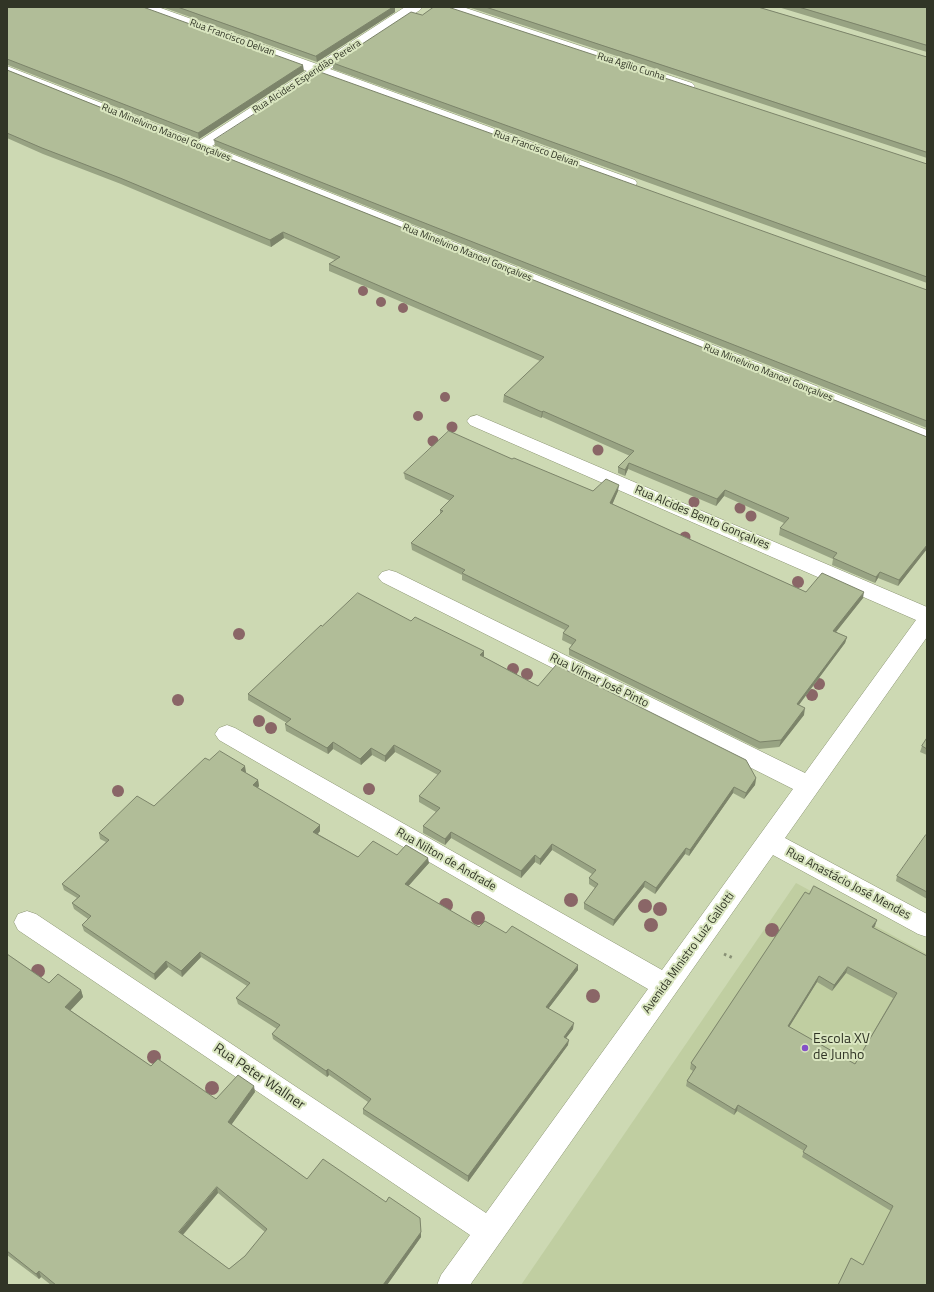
<!DOCTYPE html>
<meta charset="utf-8">
<style>
body{margin:0}
#map{position:relative;width:934px;height:1292px;overflow:hidden;background:#cdd9b3;font-family:"Titillium Web",sans-serif}
canvas{display:block}
.frame{position:absolute;inset:0;border:8px solid #313526;pointer-events:none}
</style>
<div id="map">
<canvas width="934" height="1292"></canvas>
<div class="frame"></div>
</div>
<script>
const ctx = document.querySelector('canvas').getContext('2d');
ctx.lineJoin = 'round';
function paint(path, color) { ctx.fillStyle = color; ctx.fill(path, 'evenodd'); }
function strokePath(path, color, width, dash) { ctx.strokeStyle = color; ctx.lineWidth = width; ctx.lineCap = dash ? 'butt' : 'round'; ctx.setLineDash(dash || []); ctx.stroke(path); }
function drawText(font, color, halo, rows, align = 'center') {
  ctx.font = font + ' "Titillium Web",sans-serif'; ctx.lineWidth = 4; ctx.setLineDash([]); ctx.textBaseline = 'middle'; ctx.strokeStyle = halo; ctx.fillStyle = color; for (const [text, x, y, turn = 0] of rows) {
    ctx.save(); ctx.translate(x, y); ctx.rotate((+turn || 0) * Math.PI / 180); ctx.textAlign = isNaN(turn) ? turn : align; if (halo) ctx.strokeText(text, 0, 0); ctx.fillText(text, 0, 0); ctx.restore();
  }
}
paint(new Path2D(`
 M796,883L927,954V1141L853,1285H521Z`), '#c0cea1');
const minor = new Path2D(`
 M138,7H158L317,64L405,7H422L420,10L330,69L635,180L637,183L635,186L629,188L623,186L320,76L212,146L927,430V443L7,75V66L199,141L307,71L140,10Z
 M477,415L927,607V637L785,838L927,914V937L918,934L773,855L470,1285H437L441,1275L470,1235L18,930L14,922L18,914L27,911L36,914L486,1213L648,989L219,740L215,734L219,728L227,725L235,728L662,970L793,789L382,582L378,577L382,572L389,570L396,572L805,773L916,620L470,425L467,421L470,417Z`);
const major = new Path2D(`
 M442,7H463L692,83L695,86L692,89L687,91L682,89L444,10Z`);
strokePath(minor, '#8a9471', 1);
strokePath(major, '#8a9471', 1);
strokePath(new Path2D(`
 M724,954L733,958`), '#889075', 3, [2.5, 3.5]);
paint(minor, '#fff');
paint(major, '#fff');
ctx.fillStyle = '#8a6667';
for (const [x, y, r] of [
 [363,291,5],
 [381,302,5],
 [403,308,5],
 [445,397,5],
 [418,416,5],
 [452,427,5.5],
 [433,441,5.5],
 [598,450,5.5],
 [694,502,5.5],
 [740,508,5.5],
 [751,516,5.5],
 [685,537,5.5],
 [798,582,6],
 [239,634,6],
 [513,669,6],
 [527,674,6],
 [819,684,6],
 [812,695,6],
 [178,700,6],
 [259,721,6],
 [271,728,6],
 [369,789,6],
 [118,791,6],
 [571,900,7],
 [446,905,7],
 [645,906,7],
 [660,909,7],
 [478,918,7],
 [651,925,7],
 [772,930,7],
 [38,971,7],
 [593,996,7],
 [154,1057,7],
 [212,1088,7]
]) { ctx.beginPath(); ctx.arc(x, y, r, 0, 2 * Math.PI); ctx.fill(); }
paint(new Path2D(`
 M7,7L304,71L199,139L8,65H7Z
 M162,7H395V12L317,62Z
 M468,7H758L927,57V158Z
 M778,7H927V52Z
 M422,15L927,164V283L333,69V63Z
 M7,70L927,437V549L898,586L878,578L875,583L832,565L833,559L779,535L780,528L784,523L724,496L716,506L628,469L625,476L618,473V467L630,456L542,417L541,418L503,402L504,395L540,361L329,271V264L335,260L284,238L271,247L121,184L43,154L7,138Z
 M214,140L927,290V428L215,146Z
 M512,459L593,491H618L612,504L806,592L863,598L836,632L847,637L845,643L799,705L804,715L779,747L759,749L569,655V649L572,645L562,640L563,633L565,630L462,580V575L412,550L411,543L440,514V510L450,501L405,479L404,473Z
 M411,621L484,657L538,686L756,778L755,785L744,799L733,793L689,856L685,854L655,894L644,887L613,926L584,909V903L595,888L589,884V878L592,874L552,850L540,865L535,862L521,878L451,838L445,845L423,833V826L436,812L419,802V796L438,775L395,752L385,762L372,755L361,765L333,749L328,754L286,731L285,724L287,723L248,700V694L322,626Z
 M927,738V755L920,752L922,746Z
 M209,760L246,772H245L258,780L259,786L258,788L320,831L318,834L358,857L397,855L429,863L408,886L479,927L506,933L578,970L548,1009L573,1029L566,1038L568,1045L468,1182L363,1114V1109L368,1102L329,1075L327,1077L273,1039L272,1034L277,1029L238,1004L236,998L247,986L201,957L182,977L168,967L155,980L84,931L82,925L88,919L74,909L72,903L77,898L64,890L62,884L106,842L100,839L99,833L154,806Z
 M927,836V899L896,881L897,876Z
 M809,894L875,926L873,928L927,956V1285L863,1265L891,1211L802,1157L804,1151L737,1111L734,1115L686,1086L687,1081L693,1071L690,1069L691,1063ZM846,973L893,998L855,1064L789,1027L817,982L832,991Z
 M7,954L49,983L81,990L83,997L70,1010L151,1066L216,1099L255,1092L231,1125L307,1179L386,1202L420,1218L421,1237L387,1285H51L41,1277L39,1279L7,1255ZM218,1193L265,1232L245,1256L229,1269L183,1235Z`), '#98a383');
paint(new Path2D(`
 M393,7H395V12L317,62L316,56Z
 M303,65L304,71L199,139L198,133Z
 M283,232L284,238L271,247L270,240Z
 M543,411L542,417L541,418L542,412Z
 M629,463L628,469L625,476V470Z
 M619,485L618,491L610,510V503Z
 M725,490L724,496L716,506L717,499Z
 M927,545V549L898,586L899,580Z
 M880,572L878,578L875,583L876,577Z
 M864,592L863,598L832,637L833,631Z
 M847,637L845,643L795,710L797,704Z
 M484,651V657L480,655Z
 M805,708L804,715L779,747L781,740Z
 M333,742V749L328,754L327,748Z
 M394,745L395,752L385,762V756Z
 M371,748L372,755L361,765L360,759Z
 M245,766L246,772L242,776L241,770Z
 M756,778L755,785L744,799L746,793Z
 M258,780L259,786L254,791L253,785Z
 M734,787L733,793L689,856L690,850Z
 M320,825V831L314,838L313,832Z
 M451,832V838L445,845V839Z
 M552,844V850L540,865V859Z
 M686,848L685,854L655,894L656,888Z
 M535,855V862L521,878V871Z
 M428,858L429,863L405,890V884Z
 M645,881L644,887L613,926L614,920Z
 M877,920L875,926L870,933L872,927Z
 M200,952L201,957L182,977L181,971Z
 M166,961L168,967L155,980L154,974Z
 M578,965V970L545,1013L546,1007Z
 M848,967L846,973L832,991L834,985Z
 M819,976L817,982L786,1032L788,1026Z
 M81,990L83,997L68,1013L65,1007Z
 M574,1023L573,1029L563,1042L564,1037Z
 M569,1040L568,1045L468,1182V1176Z
 M328,1069L329,1075L327,1077L326,1071Z
 M254,1086L255,1092L229,1128L228,1122Z
 M738,1105L737,1111L734,1115L735,1110Z
 M217,1187L218,1193L180,1238L179,1232Z
 M421,1232V1237L387,1285H383Z
 M39,1271L41,1277L39,1279L36,1274Z`), '#7c846a');
const building = new Path2D(`
 M7,7H143L303,65L198,133L7,59Z
 M178,7H393L316,56Z
 M434,7H448L927,164V277L333,63L411,12L422,15Z
 M486,7H758L927,57V152Z
 M799,7H927V45Z
 M7,70L927,437V545L899,580L880,572L876,577L833,558L837,553L780,528L789,518L725,490L717,499L629,463L625,470L618,467L634,451L543,411L542,412L504,395L544,357L329,264L340,257L283,232L270,240L120,178L42,148L7,133Z
 M320,72L927,290V421L214,140Z
 M449,431L512,459L514,458L593,491L606,479L619,485L610,503L806,592L822,573L864,592L833,631L847,637L797,704L805,708L781,740L760,742L569,649L576,640L563,633L569,626L462,573L465,570L411,543L443,511L440,510L454,496L404,473Z
 M358,593L411,621L415,617L484,651L480,655L538,686L556,665L746,760L756,778L746,793L734,787L690,850L686,848L656,888L645,881L614,920L584,903L598,884L589,878L596,870L552,844L540,859L535,855L521,871L451,832L445,839L423,826L440,808L419,796L441,771L394,745L385,756L371,748L360,759L333,742L327,748L285,724L291,719L248,694L321,625L322,626Z
 M927,738V749L922,746Z
 M220,751L245,766L241,770L258,780L253,785L320,825L313,832L358,857L373,841L397,855L406,845L428,858L405,884L479,927L485,921L506,933L512,926L578,965L546,1007L574,1023L564,1037L569,1040L468,1176L363,1109L371,1099L328,1069L326,1071L272,1034L280,1025L236,998L250,983L200,952L181,971L166,961L154,974L82,925L91,916L72,903L80,896L62,884L109,840L99,833L137,796L154,806L205,758L209,760Z
 M926,835L927,836V892L897,876Z
 M814,886L877,920L872,927L927,956V1285H838L851,1258L863,1265L893,1206L803,1152L807,1146L738,1105L735,1110L687,1081L696,1067L691,1063L805,892L809,894ZM848,967L897,993L855,1064L788,1026L819,976L834,985Z
 M7,954L49,983L58,974L81,990L65,1007L151,1066L158,1059L216,1099L238,1075L254,1086L228,1122L307,1179L323,1159L386,1202L389,1197L420,1218L421,1232L383,1285H56L39,1271L36,1274L7,1251ZM217,1187L267,1229L245,1256L229,1269L179,1232Z`);
paint(building, '#b1bd98');
strokePath(building, '#7c846a', 1);
for (const [x, y, r, color] of [
 [805,1048,4,"#8550c8"]
]) { const dot = new Path2D(); dot.arc(x, y, r, 0, 2 * Math.PI); ctx.fillStyle = color; ctx.fill(dot); strokePath(dot, '#dae6c0', 1.5); }
drawText('10px', '#313526', '#dae6c0', [
 ["Rua Francisco Delvan",232,38,20],
 ["Rua Agílio Cunha",631,67,18],
 ["Rua Alcides Esperidião Pereira",307,77,-33],
 ["Rua Minelvino Manoel Gonçalves",166,133,22],
 ["Rua Francisco Delvan",536,149,20],
 ["Rua Minelvino Manoel Gonçalves",467,253,22],
 ["Rua Minelvino Manoel Gonçalves",768,373,22]
]);
drawText('12px', '#313526', '#dae6c0', [
 ["Rua Alcides Bento Gonçalves",702,518,23],
 ["Rua Vilmar José Pinto",599,681,26],
 ["Rua Nilton de Andrade",446,860,30],
 ["Rua Anastácio José Mendes",848,884,28],
 ["Avenida Ministro Luiz Gallotti",689,953,-54]
]);
drawText('14px', '#313526', '#dae6c0', [
 ["Escola XV",813,1040],
 ["de Junho",813,1056]
], 'left');
drawText('14px', '#313526', '#dae6c0', [
 ["Rua Peter Wallner",259,1077,34]
]);
</script>
